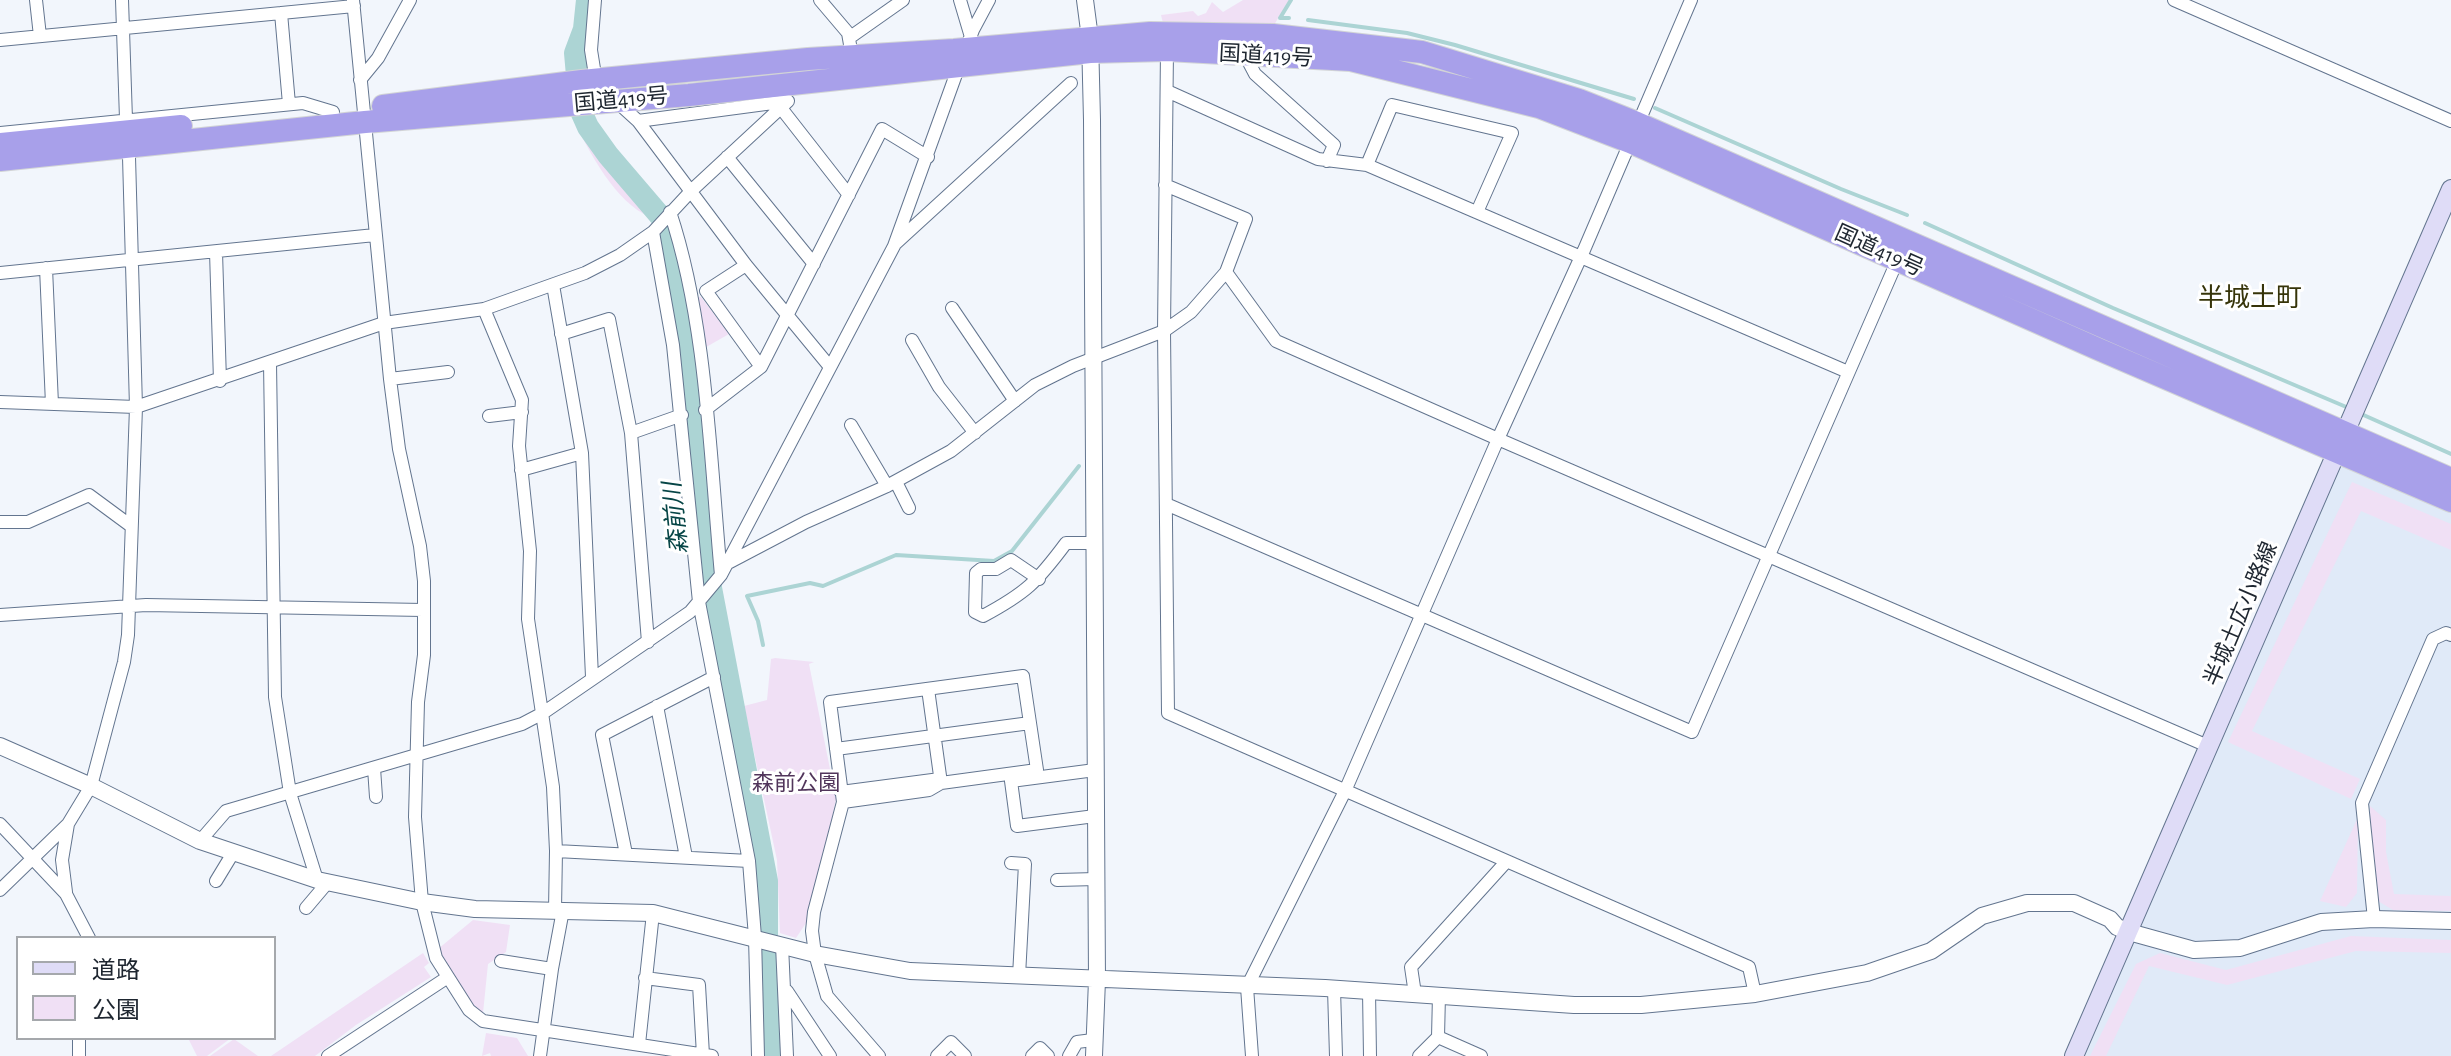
<!DOCTYPE html>
<html>
<head>
<meta charset="utf-8">
<style>
  body { margin:0 }
  #map { position:relative; width:2451px; height:1056px; overflow:hidden; background:#f2f6fc; font-family:"Alegreya Sans","Noto Sans JP",sans-serif }
  canvas { display:block }
  .legend { position:absolute; left:16px; top:936px; width:260px; height:104px; box-sizing:border-box; background:#fff; border:2px solid #a5a8ac; margin:0; padding:10px 14px; list-style:none; font-size:24px; color:#1e2630 }
  .legend li { display:flex; align-items:center; gap:16px; height:40px }
  .legend b { width:40px; border:2px solid #a5a8ac }
</style>
</head>
<body>
<div id="map">
<canvas width="2451" height="1056"></canvas>
<ul class="legend">
<li><b style="height:10px;background:#dfdcf7"></b>道路</li>
<li><b style="height:22px;background:#f0e0f5"></b>公園</li>
</ul>
</div>
<script>
const ctx = document.querySelector('canvas').getContext('2d');
ctx.lineJoin = 'round';
function fillPath(path, color) {
  ctx.fillStyle = color;
  ctx.fill(path, 'evenodd');
}
function trace(path, color, width, dash) {
  ctx.strokeStyle = color;
  ctx.lineWidth = width;
  ctx.lineCap = dash ? 'butt' : 'round';
  ctx.setLineDash(dash || []);
  ctx.stroke(path);
}
function label(font, color, halo, rows, align = 'center') {
  ctx.font = font + ' "Alegreya Sans","Noto Sans JP",sans-serif';
  ctx.lineWidth = 6;
  ctx.setLineDash([]);
  ctx.textBaseline = 'middle';
  ctx.strokeStyle = halo;
  ctx.fillStyle = color;
  for (const [text, x, y, turn = 0] of rows) {
    ctx.save();
    ctx.translate(x, y);
    ctx.rotate((+turn || 0) * Math.PI / 180);
    ctx.textAlign = isNaN(turn) ? turn : align;
    if (halo) ctx.strokeText(text, 0, 0);
    ctx.fillText(text, 0, 0);
    ctx.restore();
  }
}
const built = new Path2D(`
  M2341,460L2451,507V1056H2083Z`);
const green = new Path2D(`
  M1243,0H1289L1274,25L1163,23L1161,15L1193,11L1198,16L1206,13L1212,2L1223,12Z
  M574,121L585,125L607,157L652,209L650,217C615,202 590,153 574,121Z
  M693,297H701L729,334L701,350Z
  M2352,482L2451,524V550L2361,511L2252,731L2360,779L2351,799L2228,742Z
  M775,658L814,662L809,664L836,799L815,896L806,923L796,938L780,933L777,860L744,706L767,700L771,659Z
  M2370,806L2386,820V852L2394,894L2451,896V911L2393,910L2378,901L2371,850Z
  M2358,817L2357,893L2346,907L2320,901Z
  M473,920L510,925L506,952L488,964L483,1013L473,1006L438,949Z
  M2351,936L2451,940V953L2356,951L2227,985L2149,966L2106,1056H2090L2136,964L2160,953L2226,970Z
  M423,953L429,963L424,967L431,977L356,1025L315,1056H271Z
  M486,1033L517,1038L528,1056H491L490,1053L482,1056Z
  M188,1038H231L207,1056H197Z
  M234,1039L258,1056H210Z`);
const stream = new Path2D(`
  M1289,18H1280L1291,0
  M1308,20L1407,33L1455,45L1634,99
  M1655,108L1841,189L1907,215
  M1925,223L2113,308L2351,409
  M2359,413L2451,454
  M763,645L758,621L747,596L810,583L823,586L896,555L994,561L1012,551L1079,466`);
const river = new Path2D(`
  M587,0L584,29L575,53L580,109L588,127L608,155L661,217L673,254L686,341L708,572L767,881V955L772,1007L770,1056`);
const minor = new Path2D(`
  M36,0L40,36
  M122,0L126,119
  M353,0L390,379L399,449L420,546L424,581V655L418,702L415,817L422,902L436,958L469,1010L483,1021L712,1056
  M820,0L848,33L852,56
  M960,0L971,37
  M2174,0L2451,121
  M281,13L289,104
  M849,38L903,0
  M0,40L354,6
  M966,49L973,30L989,0
  M1167,50L1164,331L1168,713L1749,967L1755,994
  M1245,55L1255,74L1334,145L1327,161
  M595,75L591,50L595,0
  M360,80L378,58L410,0
  M1167,91L1318,159L1367,165L1848,372
  M616,101L638,121L788,101
  M781,108L849,195
  M638,121L746,265L830,367
  M0,133L303,103L333,112
  M727,157L814,264
  M1367,165L1392,105L1512,133L1477,212
  M1165,185L1246,219L1226,272
  M670,212C707,323 710,458 721,575
  M653,232L673,345L699,602L749,861L755,937L758,1056
  M896,243L1071,83
  M216,252L220,381
  M746,265L706,291L761,367
  M46,268L52,404
  M0,273L375,235
  M553,285L582,453L592,677
  M952,308L1015,401
  M484,309L522,400L519,446L530,551L528,619L553,787L556,851L555,910
  M561,334L609,319L631,433L648,642
  M912,340L939,387L975,433
  M270,363L275,697L290,793L317,880
  M390,379L448,372
  M0,402L136,407L384,323L484,309L585,273L620,255L653,232L692,190L788,101
  M705,410L761,367L882,129L928,157
  M489,416L522,412
  M851,425L887,486
  M631,433L682,415
  M521,470L582,453
  M896,482L909,508
  M1166,504L1692,732L1898,259
  M0,522H28L89,495L131,526
  M728,563L806,522L887,486L951,451L1035,385L1073,366L1164,331L1191,312L1226,272L1276,341L1498,439L1584,250L1691,0
  M1039,579L1011,560L996,569H981L976,573L975,612L983,616C1026,593 1037,582 1066,543H1093
  M0,615L146,605L423,610
  M657,706L686,857
  M836,749L1030,723
  M374,768L376,797
  M1095,770L1011,781L1017,826L1095,816
  M841,792L940,779
  M843,802L929,790L941,783
  M0,824L66,894L89,938
  M200,841L226,811L522,724L543,713L690,612L721,575L894,246L959,66
  M556,851L749,861
  M626,854L602,735L714,677
  M1011,863L1025,864L1019,976
  M1057,880L1096,879
  M216,881L233,853
  M0,890L68,824L91,786L124,662L128,635L136,407L129,157
  M66,892L62,860L68,824
  M306,908L328,882
  M2374,919L2362,803L2433,639L2446,633L2451,635
  M782,945L787,1056
  M501,961L552,969
  M645,978L699,985L703,1055
  M1334,989L1336,1056
  M787,991L830,1056
  M1369,991L1370,1056
  M1415,994L1411,967L1506,862
  M1439,995L1438,1037L1481,1056
  M79,1038V1056
  M639,1044L653,913
  M328,1056L448,977
  M540,1056L552,969L563,910
  M879,1056L827,996L815,954L812,931L814,912L843,802L830,702L1023,676L1037,770L941,783L928,689
  M937,1056L951,1042L965,1056
  M1032,1056L1040,1048L1048,1056
  M1069,1056L1077,1042L1093,1040
  M1252,1056L1247,987L1345,791L1498,439L2210,747
  M1419,1056L1438,1037`);
const tertiary = new Path2D(`
  M1085,0L1090,38L1092,120L1097,980L1094,1056
  M0,746L91,786L200,841L317,880L422,902L475,909L653,913L815,954L910,971L1325,988L1574,1005H1641L1755,994L1867,973L1931,951L1982,916L2027,903H2074L2110,919L2117,927L2129,932L2194,950L2240,948L2321,922L2374,919L2451,921`);
const secondary = new Path2D(`
  M2074,1056L2451,189`);
const trunk = new Path2D(`
  M383,106L582,81L808,59L954,50L1150,33L1273,35L1422,52L1579,100L1637,123L2451,479
  M0,144L181,126
  M0,160L365,122L689,95L1090,52L1167,50L1351,60L1539,107L1630,142L2098,349L2451,501`);
const streetNames = [
  ["国道419号",1266,56,3],
  ["国道419号",621,100,-5],
  ["国道419号",1879,251,24],
  ["半城土広小路線",2241,614,-67]
];
const parkNames = [
  ["森前公園",796,783]
];
const waterNames = [
  ["森前川",676,518,-96]
];
const quarterNames = [
  ["半城土町",2250,298]
];
fillPath(built, '#e0eaf8');
fillPath(green, '#f0e0f5');
trace(stream, '#acd4d4', 4);
trace(river, '#acd4d4', 22);
trace(minor, '#63758f', 14);
trace(tertiary, '#63758f', 18);
trace(secondary, '#63758f', 20);
trace(trunk, '#d2d4d6', 24);
trace(minor, '#fff', 12);
trace(tertiary, '#fff', 16);
trace(secondary, '#dfdcf7', 18);
trace(trunk, '#a8a0ea', 22);
label('22px', '#1e2630', '#fff', streetNames);
label('22px', '#51355b', '#fff', parkNames);
label('italic 24px', '#064546', '#fff', waterNames);
label('26px', '#363409', '#fff', quarterNames);
</script>
</body>
</html>
